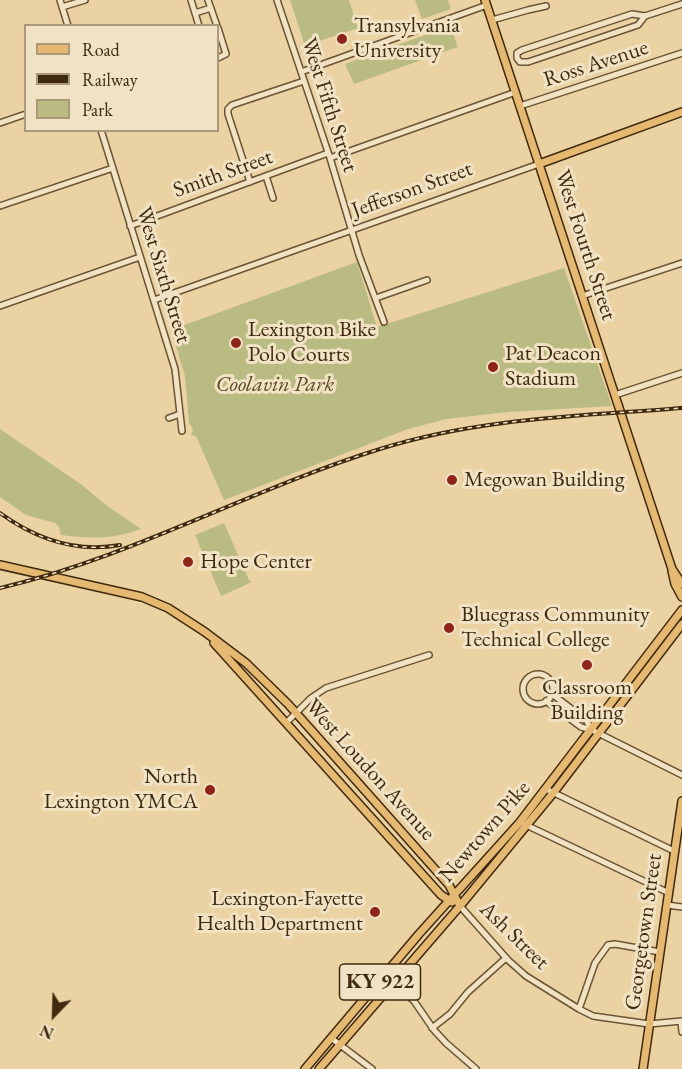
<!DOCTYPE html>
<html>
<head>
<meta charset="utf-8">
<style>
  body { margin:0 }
  #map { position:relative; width:682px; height:1069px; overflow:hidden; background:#ead2a3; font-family:"EB Garamond",serif }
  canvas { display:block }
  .legend { position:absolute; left:24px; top:24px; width:195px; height:108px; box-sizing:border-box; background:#f1e2c3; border:2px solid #aa987b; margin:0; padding:8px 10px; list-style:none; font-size:18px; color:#402a0f }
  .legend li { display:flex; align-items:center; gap:12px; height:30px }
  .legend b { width:30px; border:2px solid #aa987b }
  .north { position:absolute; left:24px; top:985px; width:60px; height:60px; -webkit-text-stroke:4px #f1e2c3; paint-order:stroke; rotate:203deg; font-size:16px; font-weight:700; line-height:24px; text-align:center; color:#402a0f }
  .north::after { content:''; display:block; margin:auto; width:21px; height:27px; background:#402a0f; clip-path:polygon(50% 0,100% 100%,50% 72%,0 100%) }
</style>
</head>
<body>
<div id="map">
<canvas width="682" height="1069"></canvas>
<ul class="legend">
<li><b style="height:8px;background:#e5b972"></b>Road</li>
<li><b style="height:8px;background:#402a0f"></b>Railway</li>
<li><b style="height:16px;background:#babb83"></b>Park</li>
</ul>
<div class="north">N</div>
</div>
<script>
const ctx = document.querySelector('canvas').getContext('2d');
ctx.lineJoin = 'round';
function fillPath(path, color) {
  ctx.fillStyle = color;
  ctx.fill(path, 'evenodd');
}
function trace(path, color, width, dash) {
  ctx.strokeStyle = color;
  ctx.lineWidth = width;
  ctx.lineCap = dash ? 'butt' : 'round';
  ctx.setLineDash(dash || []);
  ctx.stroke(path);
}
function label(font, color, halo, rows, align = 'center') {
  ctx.font = font + ' "EB Garamond",serif';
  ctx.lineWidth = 6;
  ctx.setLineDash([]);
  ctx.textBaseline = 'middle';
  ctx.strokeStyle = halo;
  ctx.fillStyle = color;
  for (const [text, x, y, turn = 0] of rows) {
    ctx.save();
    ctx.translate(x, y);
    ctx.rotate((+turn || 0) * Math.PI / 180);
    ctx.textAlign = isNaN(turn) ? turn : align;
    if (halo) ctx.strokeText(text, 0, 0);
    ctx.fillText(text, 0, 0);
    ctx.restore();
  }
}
const green = new Path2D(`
  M290,0H349L358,28L305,46Z
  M415,0H448L451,9L422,19Z
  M450,26L458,47L354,84L345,64Z
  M357,262L377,327L564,268L612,406L508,412L446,419L408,429L224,500L196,436L191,435L193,429L189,423L185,376L171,330Z
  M0,429L82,485L106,505L141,529C115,539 89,539 61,535L59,527L55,523L26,515L0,497Z
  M224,523L249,580L252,582L221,596L195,535Z`);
const minor = new Path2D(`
  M60,0L68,26
  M191,0L199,26
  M208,0L217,26
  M277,0L330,158L359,255L384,322
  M62,7L85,0
  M195,13L211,8
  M645,16L638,25L528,62H520L517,58V53L522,50L632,14L645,16L682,4
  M492,20L528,10L546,6
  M218,28L226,54L218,58
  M301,72L487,5
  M520,106L682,53
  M0,123L26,114
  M101,130L175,369L182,431
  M330,158L516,92
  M266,176L273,198
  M250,182L228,114V109L232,105L304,81
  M0,206L113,168
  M130,226L328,153
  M582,296L682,263
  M376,298L427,280
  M154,300L539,164
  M0,306L140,257
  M615,395L682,373
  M169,418L180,414
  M523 689a15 15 0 1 1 30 0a15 15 0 1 1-30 0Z
  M552,694L586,720L592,730
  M546,701L581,727L592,730L682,775
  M286,723L311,698L326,688L429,655
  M546,789L674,851
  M524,824L669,893
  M667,905L682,907
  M460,906L508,960L526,976L579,1009L593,1016L649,1024L682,1021
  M393,982L414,1001L434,1030L446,1043L476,1069
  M579,1009L595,963L608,945L615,944L660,952
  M681,1021L682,1032
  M432,1028L450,1014L468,992L506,958
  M331,1038L372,1069`);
const major = new Path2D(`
  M485,0L651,505L672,569L682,584
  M539,164L682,112
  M0,565L142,597L168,608L205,632L246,663L288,704L449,885L460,906
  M672,571L675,584L682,597
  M214,643L441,895L452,902
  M305,1069L419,934L520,822L682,610
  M319,1069L460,906L554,792L682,624
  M643,1069L682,801`);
const rail = new Path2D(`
  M0,513C36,539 75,553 120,545
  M0,588C132,557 251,489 380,449C478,418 581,416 682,408`);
const markers = [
  [342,39,6,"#8f2418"],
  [236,343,6,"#8f2418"],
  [493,367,6,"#8f2418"],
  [452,480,6,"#8f2418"],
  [188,562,6,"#8f2418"],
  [449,628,6,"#8f2418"],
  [587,665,6,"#8f2418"],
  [210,790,6,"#8f2418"],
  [375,912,6,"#8f2418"]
];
const shields = [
  [380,982,81]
];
const shieldNames = [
  ["KY 922",380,982]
];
const poiNames = [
  ["Transylvania",354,26],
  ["University",354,51],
  ["Lexington Bike",248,330],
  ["Polo Courts",248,355],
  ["Pat Deacon",505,354],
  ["Stadium",505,379],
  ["Megowan Building",464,480],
  ["Hope Center",200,562],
  ["Bluegrass Community",461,615],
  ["Technical College",461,640],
  ["Classroom",587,688,"center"],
  ["Building",587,713,"center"],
  ["North",198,777,"right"],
  ["Lexington YMCA",198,802,"right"],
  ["Lexington-Fayette",363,899,"right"],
  ["Health Department",363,924,"right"]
];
const streetNames = [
  ["Ross Avenue",596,64,-18],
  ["West Fifth Street",329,105,72],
  ["Smith Street",223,174,-20],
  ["Jefferson Street",412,190,-20],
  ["West Fourth Street",585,245,72],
  ["West Sixth Street",163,275,73],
  ["West Loudon Avenue",370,770,48],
  ["Newtown Pike",485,832,-49],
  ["Georgetown Street",644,932,-82],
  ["Ash Street",514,936,44]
];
const parkNames = [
  ["Coolavin Park",275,385]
];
fillPath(green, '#babb83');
trace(minor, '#6a5434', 8);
trace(major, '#402a0f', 10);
trace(minor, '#f1e2c3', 5);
trace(major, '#e5b972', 7);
trace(rail, '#402a0f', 4);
trace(rail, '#f1e2c3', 1.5, [4.5]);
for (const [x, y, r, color] of markers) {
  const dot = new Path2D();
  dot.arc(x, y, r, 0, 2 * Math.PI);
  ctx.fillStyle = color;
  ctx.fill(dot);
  trace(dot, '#f1e2c3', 2);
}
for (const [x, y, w] of shields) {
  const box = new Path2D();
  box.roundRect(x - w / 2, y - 18, w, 36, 4.5);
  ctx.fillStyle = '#f1e2c3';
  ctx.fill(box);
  trace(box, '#402a0f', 1.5);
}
label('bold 21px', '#402a0f', null, shieldNames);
label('22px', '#402a0f', '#f1e2c3', poiNames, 'left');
label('22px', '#402a0f', '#f1e2c3', streetNames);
label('italic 22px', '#584726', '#f1e2c3', parkNames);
</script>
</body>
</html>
